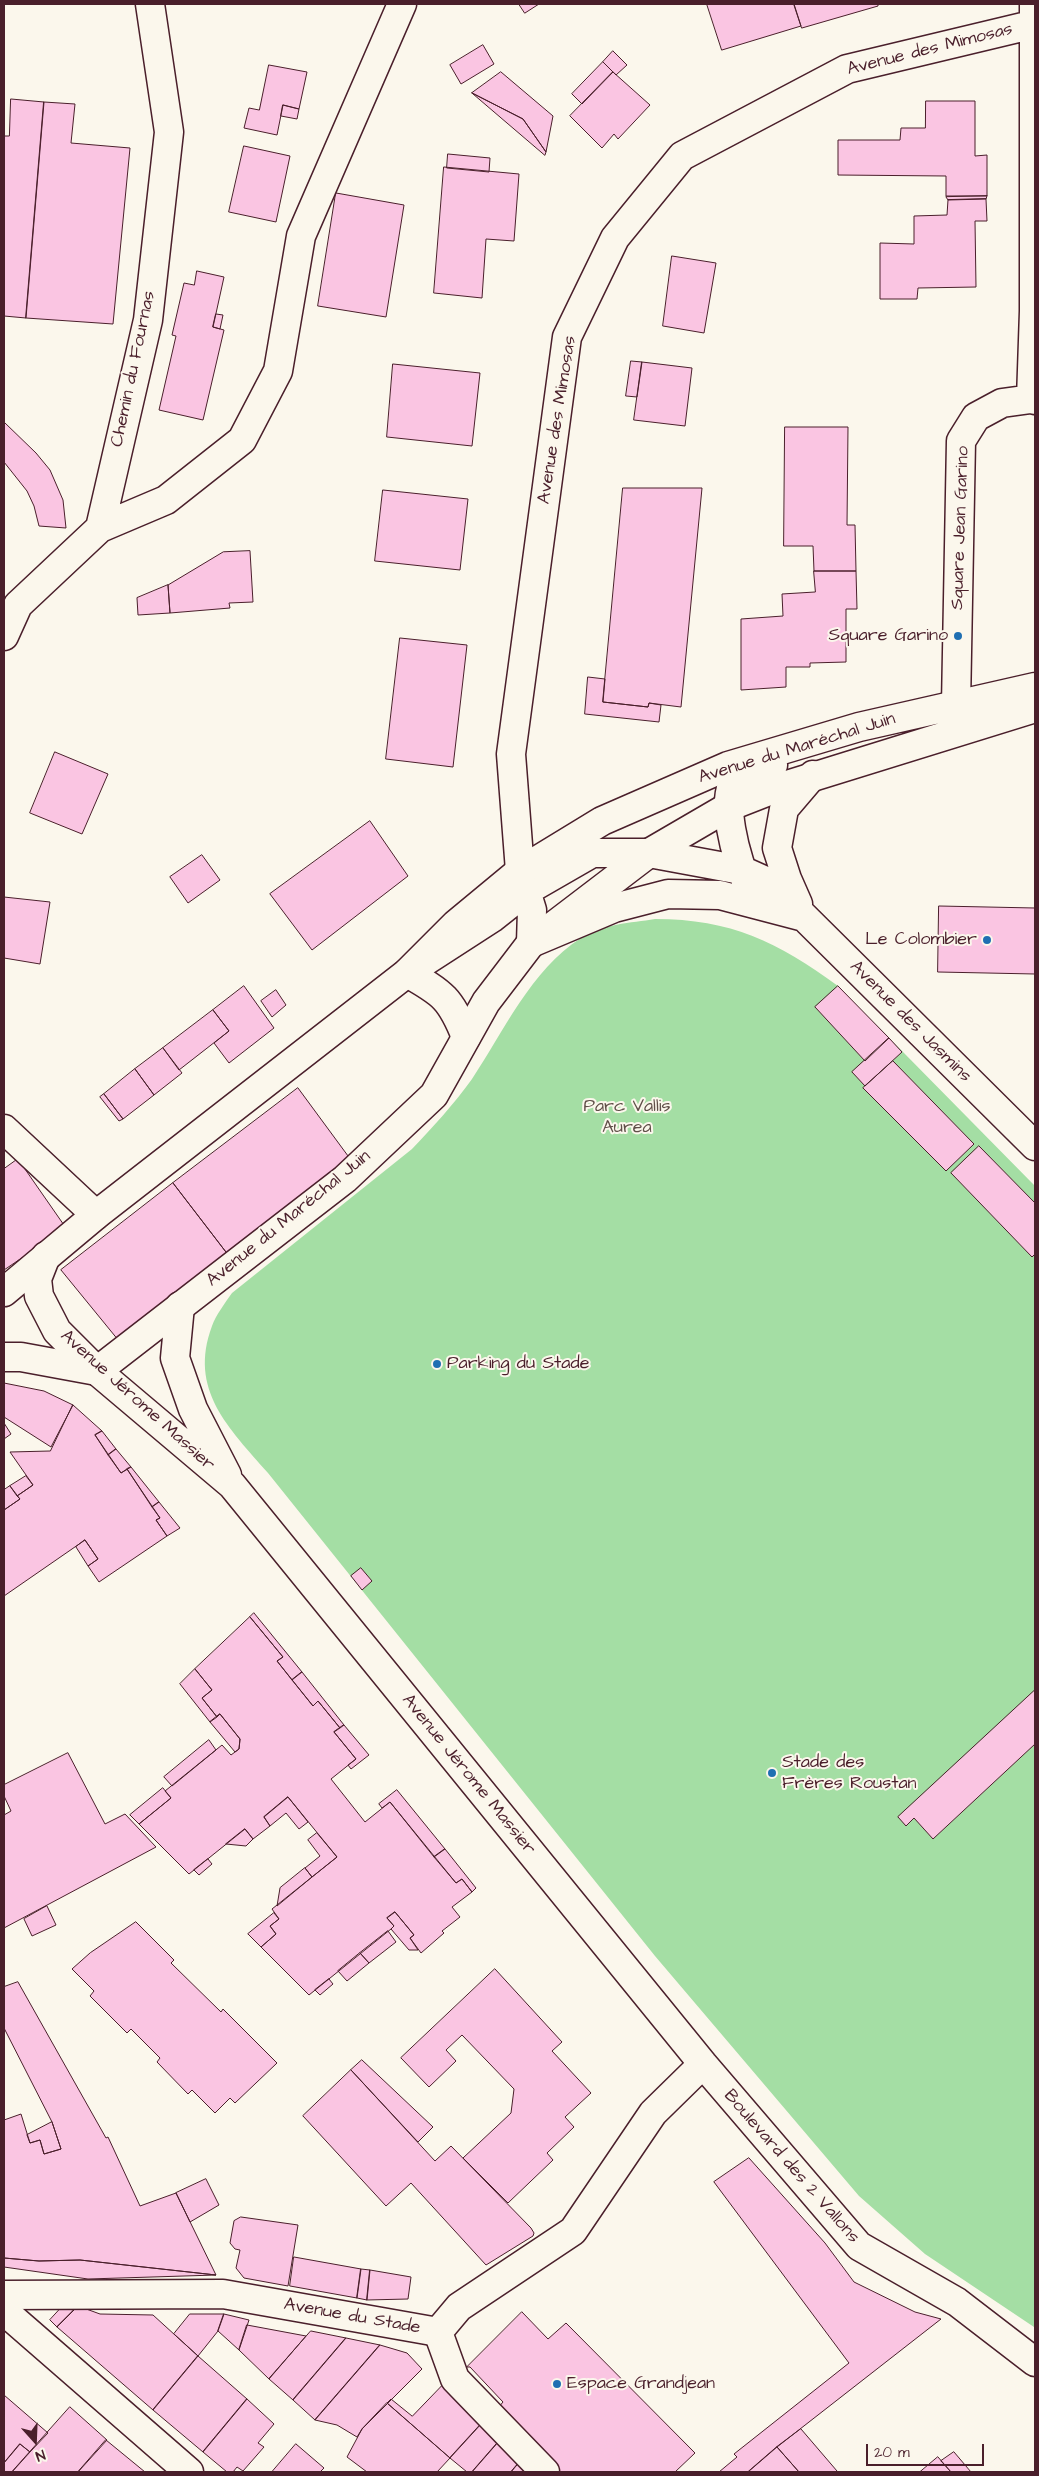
<!DOCTYPE html>
<html>
<head>
<meta charset="utf-8">
<style>
  body { margin:0 }
  #map { position:relative; width:1039px; height:2476px; overflow:hidden; background:#fbf7ec; font-family:"Architects Daughter",sans-serif }
  canvas { display:block }
  .frame { position:absolute; inset:0; border:5px solid #4a1f2b; pointer-events:none }
  .north { position:absolute; left:10px; top:2416px; width:50px; height:50px; -webkit-text-stroke:4px #fbf7ec; paint-order:stroke; rotate:160deg; font-size:14px; font-weight:700; line-height:20px; text-align:center; color:#4a1f2b }
  .north::after { content:''; display:block; margin:auto; width:18px; height:22px; background:#4a1f2b; clip-path:polygon(50% 0,100% 100%,50% 72%,0 100%) }
  .scale { position:absolute; left:866px; top:2444px; width:118px; height:22px; box-sizing:border-box; border:2px solid #4a1f2b; border-top:0; padding-left:6px; font-size:15px; line-height:18px; white-space:nowrap; color:#4a1f2b; -webkit-text-stroke:4px #fbf7ec; paint-order:stroke }
</style>
</head>
<body>
<div id="map">
<canvas width="1039" height="2476"></canvas>
<div class="frame"></div>
<div class="north">N</div>
<div class="scale">20 m</div>
</div>
<script>
const ctx = document.querySelector('canvas').getContext('2d');
ctx.lineJoin = 'round';
function fillPath(path, color) {
  ctx.fillStyle = color;
  ctx.fill(path, 'evenodd');
}
function trace(path, color, width, dash) {
  ctx.strokeStyle = color;
  ctx.lineWidth = width;
  ctx.lineCap = dash ? 'butt' : 'round';
  ctx.setLineDash(dash || []);
  ctx.stroke(path);
}
function label(font, color, halo, rows, align = 'center') {
  ctx.font = font + ' "Architects Daughter",sans-serif';
  ctx.lineWidth = 4;
  ctx.setLineDash([]);
  ctx.textBaseline = 'middle';
  ctx.strokeStyle = halo;
  ctx.fillStyle = color;
  for (const [text, x, y, turn = 0] of rows) {
    ctx.save();
    ctx.translate(x, y);
    ctx.rotate((+turn || 0) * Math.PI / 180);
    ctx.textAlign = isNaN(turn) ? turn : align;
    if (halo) ctx.strokeText(text, 0, 0);
    ctx.fillText(text, 0, 0);
    ctx.restore();
  }
}
const green = new Path2D(`
  M655,919C731,919 778,942 838,986L1035,1186L1034,2327L925,2254L859,2196L655,1956L268,1473C229,1428 188,1390 212,1326C216,1315 225,1303 232,1293L412,1149C433,1127 454,1104 472,1079C504,1031 531,970 581,938C602,924 631,923 655,919Z`);
const building = new Path2D(`
  M519,4H539L525,13Z
  M707,4H794L801,26L722,50Z
  M794,4H878V6L802,28Z
  M483,45L494,64L461,84L450,65Z
  M613,51L627,65L616,75L603,62Z
  M603,62L613,72L582,104L572,94Z
  M269,65L307,72L299,109L283,105L277,135L244,128L249,108L259,110Z
  M501,72L553,116L546,152L523,119L472,93Z
  M613,72L650,105L618,139L614,134L602,148L570,116Z
  M472,93L523,119L546,152L545,155Z
  M11,99L44,102L26,318L4,316V136H9Z
  M926,101H975V156L987,155V196H946V176L838,175V140H900L901,128H925Z
  M44,102L75,104L71,143L130,148L113,324L26,318Z
  M283,105L299,109L297,119L281,116Z
  M244,146L290,156L276,222L229,212Z
  M448,154L490,158L489,172L447,168Z
  M444,167L519,174L514,241L486,239L482,298L434,293Z
  M336,193L404,205L386,317L318,306Z
  M987,196L986,199L948,200L946,197Z
  M986,199L987,221H975L976,287L918,288L917,299H880V243L914,244V216L947,215L948,200Z
  M672,256L716,263L704,333L663,326Z
  M197,271L224,277L213,327L224,330L203,420L159,410L176,336L172,335L184,283L194,285Z
  M216,314L223,315L220,329L213,327Z
  M631,361L642,362L637,397L626,396Z
  M642,362L692,368L685,426L634,420Z
  M393,364L480,373L472,446L387,437Z
  M4,422L36,453L50,470L63,500L66,528L39,526L34,506L27,491L4,462Z
  M785,427H848L847,525H855L856,571H814L813,546H784Z
  M623,488H702L681,707L649,703L648,707L603,702Z
  M383,490L468,499L460,570L375,561Z
  M250,551L253,602L229,603L230,608L170,613L168,585L223,552Z
  M814,571H856L857,609H846V662L810,663V667H786V687L741,690V619L783,616L782,594L815,592Z
  M168,585L170,613L138,615L137,598Z
  M400,638L467,645L453,767L386,759Z
  M588,677L605,679L603,702L648,707L649,703L661,705L659,722L585,714Z
  M55,752L108,774L82,834L30,813Z
  M370,821L408,876L312,950L270,894Z
  M202,855L220,880L188,903L170,877Z
  M4,897L50,902L40,964L4,958Z
  M939,906L1035,908V974L938,972Z
  M244,986L274,1028L229,1063L214,1043L229,1031L213,1010Z
  M838,986L889,1038L865,1061L815,1007Z
  M276,990L286,1005L272,1017L261,1001Z
  M213,1010L229,1031L179,1070L163,1048Z
  M889,1038L902,1052L865,1086L852,1072Z
  M163,1048L182,1073L154,1095L135,1069Z
  M893,1061L974,1144L946,1171L863,1088Z
  M135,1069L154,1095L123,1119L104,1094Z
  M298,1088L351,1160L229,1256L173,1183Z
  M104,1094L123,1119L119,1121L100,1097Z
  M979,1146L1035,1203V1254L1032,1257L951,1173Z
  M18,1159L66,1228L4,1270V1169Z
  M173,1183L229,1256L119,1341L61,1270Z
  M4,1383L44,1391L73,1405L51,1447L4,1417Z
  M73,1405L102,1431L95,1435L121,1473L127,1469L160,1518L156,1520L167,1536L99,1582L88,1566L98,1559L85,1540L4,1596V1510L20,1499L17,1496L33,1485L10,1452L50,1451Z
  M4,1423L11,1434L4,1439Z
  M102,1431L116,1449L108,1455L95,1435Z
  M116,1449L131,1467L121,1473L108,1455Z
  M131,1467L159,1502L152,1507L127,1469Z
  M26,1476L33,1485L17,1496L10,1486Z
  M10,1486L20,1499L4,1510V1490Z
  M159,1502L180,1528L167,1536L156,1520L160,1518L152,1507Z
  M85,1540L98,1559L88,1566L76,1547Z
  M361,1568L372,1581L362,1590L351,1576Z
  M254,1613L302,1672L292,1680L277,1661L283,1657L250,1617Z
  M250,1617L283,1657L277,1661L313,1706L318,1701L340,1728L334,1732L356,1759L331,1779L365,1822L390,1802L456,1883L462,1879L472,1892L452,1907L460,1917L442,1931L444,1933L421,1953L410,1938L414,1935L395,1912L387,1918L394,1926L391,1929L309,1995L261,1947L276,1934L270,1926L279,1919L272,1909L337,1857L288,1797L264,1817L270,1826L253,1839L245,1829L189,1874L139,1824L171,1798L165,1791L222,1745L231,1755L239,1749L240,1739L220,1714L217,1717L202,1698L212,1690L195,1669Z
  M195,1669L212,1690L202,1698L217,1717L210,1722L180,1684Z
  M302,1672L344,1725L340,1728L318,1701L313,1706L292,1680Z
  M1035,1690V1744L933,1839L914,1818L906,1826L898,1817Z
  M220,1714L240,1739L239,1749L235,1752L210,1722Z
  M344,1725L369,1755L351,1769L348,1765L356,1759L334,1732Z
  M209,1740L216,1750L172,1786L164,1777Z
  M68,1753L105,1824L125,1814L156,1847L4,1928V1815L11,1811L4,1796V1785Z
  M163,1788L171,1798L139,1824L130,1815Z
  M397,1790L445,1849L434,1857L390,1802L382,1808L379,1804Z
  M288,1797L308,1822L299,1829L286,1813L270,1826L264,1817Z
  M245,1829L253,1839L246,1846L226,1844Z
  M317,1833L337,1857L312,1877L305,1868L320,1856L308,1840Z
  M445,1849L476,1888L472,1892L462,1879L456,1883L434,1857Z
  M208,1859L212,1864L199,1875L194,1870Z
  M305,1868L312,1877L277,1906L280,1888Z
  M47,1906L56,1925L32,1936L24,1919Z
  M395,1912L414,1935L410,1938L418,1950H409L391,1929L394,1926L387,1918Z
  M274,1913L279,1919L270,1926L276,1934L261,1947L248,1934Z
  M136,1922L174,1960L171,1963L221,2012L223,2009L277,2063L235,2103L230,2098L215,2113L192,2090L188,2094L157,2062L160,2058L131,2029L127,2033L90,1996L94,1991L72,1969L90,1953Z
  M388,1931L396,1942L369,1963L360,1953Z
  M360,1953L369,1963L347,1981L338,1971Z
  M495,1969L562,2042L552,2051L591,2093L565,2117L574,2127L547,2153L553,2160L508,2203L463,2158L511,2113L514,2089L462,2035L446,2050L456,2061L429,2087L401,2058Z
  M329,1979L333,1984L320,1995L315,1990Z
  M18,1982L106,2138L108,2137L140,2206L176,2193L216,2275L80,2260L39,2261L4,2258V2120L21,2114L30,2143L40,2140L44,2154L61,2149L52,2122L4,2028V1987Z
  M362,2060L433,2127L418,2142L351,2070Z
  M351,2070L435,2161L451,2146L531,2228L534,2233L533,2236L486,2265L411,2183L386,2206L303,2116Z
  M52,2122L61,2149L44,2154L40,2140L30,2143L27,2135Z
  M749,2158L825,2243L854,2282L915,2312L941,2319L777,2447L748,2472H719L737,2457L734,2454L849,2363L714,2182Z
  M206,2179L219,2205L190,2222L176,2193Z
  M241,2217L298,2225L288,2286L244,2278L236,2268L240,2250L235,2249L230,2243L234,2221Z
  M294,2257L361,2269L357,2298L290,2286Z
  M4,2258L39,2261L80,2260L216,2275L88,2279L4,2267Z
  M361,2269L370,2270L367,2300L357,2298Z
  M370,2270L411,2277L408,2299L367,2300Z
  M78,2306L100,2314L153,2315L198,2356L153,2410L57,2327Z
  M61,2308L74,2310L57,2327L50,2320Z
  M522,2312L548,2339L566,2323L695,2453L675,2472H556L498,2408L503,2402L470,2367H467Z
  M190,2314H224L218,2331L198,2356L174,2334Z
  M224,2314L249,2320L239,2350L218,2331Z
  M247,2325L306,2336L269,2379L239,2350Z
  M311,2331L346,2338L293,2400L269,2379Z
  M346,2338L380,2345L315,2420L293,2400Z
  M380,2345L407,2353L422,2369L362,2429L357,2437L337,2425L315,2420Z
  M198,2356L247,2399L203,2452L153,2410Z
  M442,2386L482,2423L450,2458L387,2403L391,2399L412,2416Z
  M4,2395L48,2433L30,2452L20,2444L4,2463Z
  M247,2399L274,2424L258,2443L264,2447L243,2471L237,2467L233,2472H227L203,2452Z
  M387,2403L450,2458L437,2472H367L347,2457L362,2429Z
  M70,2407L107,2440L78,2472H12Z
  M482,2423L500,2440L472,2472H467L450,2458Z
  M801,2429L837,2471L835,2472H799L777,2447Z
  M106,2440L145,2472H78Z
  M500,2440L522,2459L511,2472H472Z
  M20,2444L30,2452L12,2472H4V2463Z
  M296,2444L324,2468L320,2472H272Z
  M777,2447L799,2472H748Z
  M954,2452L971,2472H951L941,2461Z
  M938,2457L951,2472H920Z
  M522,2459L534,2472H511Z`);
const pedestrian = new Path2D(`
  M4,2295L223,2294L438,2332`);
const minor = new Path2D(`
  M1031,399L1034,311V4
  M100,528L166,500L242,440L278,371L301,236L402,4
  M4,636L18,605L100,528L148,320L169,132L150,4
  M977,714L956,705L961,441L976,417L1002,403L1031,399L1035,400
  M748,885C738,865 716,791 739,777C749,771 763,769 773,765
  M798,904L787,879L777,848L784,809L813,775
  M804,917L720,895L668,894L614,908L531,943L532,910L520,871L511,754L567,337L615,238L682,156L847,69L1035,24
  M466,1037C451,999 443,993 407,973L492,918L526,891L592,853H649L741,870L770,883L1035,1146
  M4,1129L96,1215
  M46,1256L37,1279L39,1296L57,1331L97,1371L232,1485L703,2064L859,2246L957,2302L1035,2362
  M180,1306L175,1358L193,1409L227,1475
  M4,2311L189,2472
  M545,2472L455,2379L438,2332L459,2307L573,2231L653,2113L703,2064`);
const secondary = new Path2D(`
  M4,1292L96,1215L407,973L456,924L520,871L602,821L728,766L859,727L1035,687
  M4,1357H21L97,1371L345,1179L434,1095L486,1002L531,943L649,853L728,807L774,789L1035,708`);
const markers = [
  [958,636,5,"#1f6fb2"],
  [987,940,5,"#1f6fb2"],
  [437,1364,5,"#1f6fb2"],
  [772,1773,5,"#1f6fb2"],
  [557,2384,5,"#1f6fb2"]
];
const streetNames = [
  ["Avenue des Mimosas",930,50,-14],
  ["Chemin du Fournas",134,369,-78],
  ["Avenue des Mimosas",558,420,-81],
  ["Square Jean Garino",961,528,-88],
  ["Avenue du Maréchal Juin",797,749,-17],
  ["Avenue des Jasmins",910,1022,45],
  ["Avenue du Maréchal Juin",289,1219,-39],
  ["Avenue Jérome Massier",137,1401,42],
  ["Avenue Jérome Massier",468,1775,51],
  ["Boulevard des 2 Vallons",791,2167,49],
  ["Avenue du Stade",352,2317,10]
];
const poiNames = [
  ["Square Garino",948,636,"right"],
  ["Le Colombier",977,940,"right"],
  ["Parking du Stade",447,1364],
  ["Stade des",782,1763],
  ["Frères Roustan",782,1784],
  ["Espace Grandjean",567,2384]
];
const parkNames = [
  ["Parc Vallis",627,1107],
  ["Aurea",627,1128]
];
fillPath(green, '#a4dea4');
fillPath(building, '#fac5e2');
trace(building, '#4a1f2b', 1);
trace(pedestrian, '#4a1f2b', 31);
trace(minor, '#4a1f2b', 31);
trace(secondary, '#4a1f2b', 31);
trace(pedestrian, '#fbf7ec', 28);
trace(minor, '#fbf7ec', 28);
trace(secondary, '#fbf7ec', 28);
for (const [x, y, r, color] of markers) {
  const dot = new Path2D();
  dot.arc(x, y, r, 0, 2 * Math.PI);
  ctx.fillStyle = color;
  ctx.fill(dot);
  trace(dot, '#fbf7ec', 2);
}
label('18px', '#4a1f2b', '#fbf7ec', streetNames);
label('18px', '#4a1f2b', '#fbf7ec', poiNames, 'left');
label('18px', '#604f49', '#fbf7ec', parkNames);
</script>
</body>
</html>
